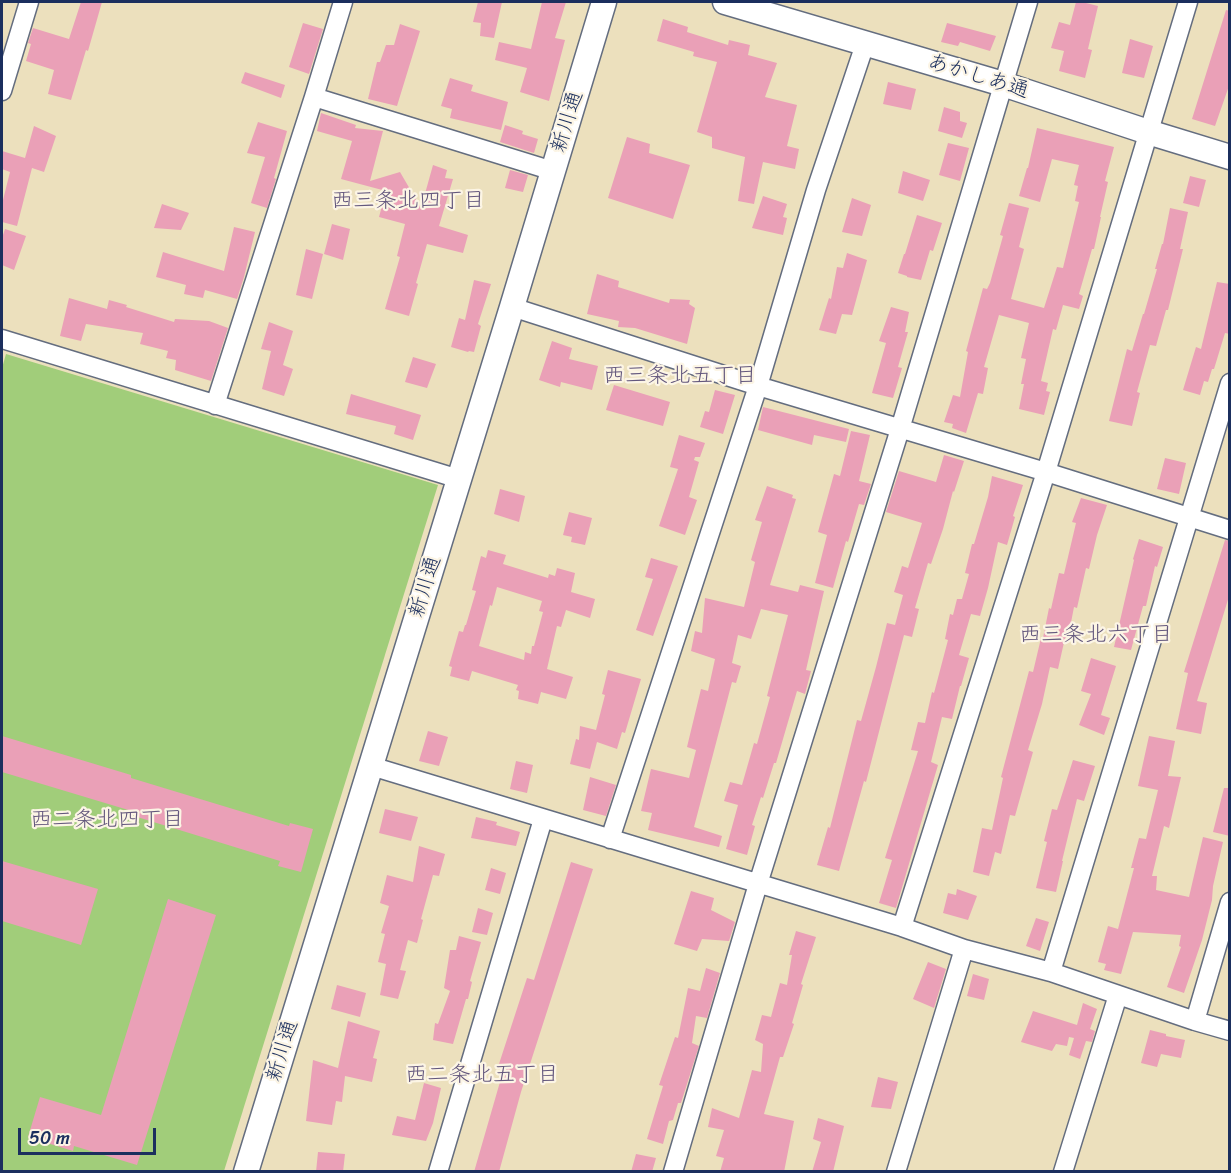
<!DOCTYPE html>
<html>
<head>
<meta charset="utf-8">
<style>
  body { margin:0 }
  #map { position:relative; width:1231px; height:1173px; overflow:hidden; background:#ece0bd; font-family:Sriracha,sans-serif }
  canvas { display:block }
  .frame { position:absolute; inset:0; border:3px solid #1b2f5e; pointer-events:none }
  .scale { position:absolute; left:18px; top:1128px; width:138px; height:27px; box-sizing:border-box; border:3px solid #1b2f5e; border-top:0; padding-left:8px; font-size:18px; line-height:21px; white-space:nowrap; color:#1b2f5e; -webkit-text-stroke:4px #fcf5e5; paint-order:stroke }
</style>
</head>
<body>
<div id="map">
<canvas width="1231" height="1173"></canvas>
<div class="frame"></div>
<div class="scale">50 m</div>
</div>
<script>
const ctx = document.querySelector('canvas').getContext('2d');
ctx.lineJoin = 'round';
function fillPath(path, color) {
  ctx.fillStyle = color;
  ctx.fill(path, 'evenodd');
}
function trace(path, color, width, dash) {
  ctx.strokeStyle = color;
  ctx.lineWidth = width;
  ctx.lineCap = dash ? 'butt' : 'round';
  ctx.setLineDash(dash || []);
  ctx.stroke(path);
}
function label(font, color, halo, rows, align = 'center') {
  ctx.font = font + ' Sriracha,"Klee One",sans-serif';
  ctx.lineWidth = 4.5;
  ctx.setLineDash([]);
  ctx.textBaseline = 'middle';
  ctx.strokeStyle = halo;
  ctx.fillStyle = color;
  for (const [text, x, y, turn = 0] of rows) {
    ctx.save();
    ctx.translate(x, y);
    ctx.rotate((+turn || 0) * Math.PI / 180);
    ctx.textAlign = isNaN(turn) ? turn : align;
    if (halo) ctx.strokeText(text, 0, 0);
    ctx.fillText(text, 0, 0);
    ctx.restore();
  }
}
const green = new Path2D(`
  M6,354L438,485L224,1171L2,1172V368Z`);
const building = new Path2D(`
  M81,2H102L88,51L86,50L71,100L48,94L54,70L26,61L31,44L28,43L33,28L69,39Z
  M478,2H502L494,38L480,36L481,23L473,22Z
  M542,2H566L555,38L565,40L549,101L520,92L527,68L495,60L499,42L531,49Z
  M1076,2H1082L1098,6L1088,49L1092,50L1085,78L1059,71L1064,51L1051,48L1059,22L1070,25Z
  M1226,10L1230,11V83L1215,126L1192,119Z
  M663,19L688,27L687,32L728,45L729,40L750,45L748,55L777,63L765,97L797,105L787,146L799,149L795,169L763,162L754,204L738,201L745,157L712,148V137L697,132L717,62L693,56L694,52L657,41Z
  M303,23L323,29L309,74L289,67Z
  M947,23L996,36L990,51L960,42L958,46L941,42Z
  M400,24L420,31L397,106L368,99L377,62H380L386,45H394Z
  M1130,39L1153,46L1144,78L1122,73Z
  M245,72L285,85L281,98L241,83Z
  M450,78L473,85L471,91L508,102L501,130L450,118L452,109L441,106Z
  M888,82L916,89L911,110L883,104Z
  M944,107L960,112V121L967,123L962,138L938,131Z
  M321,113L356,125L355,128L383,131L370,181L400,172L421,208L433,165L447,170L445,178L453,179L439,226L468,235L463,253L427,244L416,283L418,284L409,316L385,309L400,257L397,256L405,224L379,217L386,191L341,179L352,141L317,131Z
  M258,122L287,131L274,178L276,179L267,208L251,203L265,157L247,153Z
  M505,125L523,131L522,134L538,139L534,153L500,142Z
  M34,126L56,136L44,172L32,168L17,226L2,222V204L10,172L2,169V151L25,158Z
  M1037,128L1114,147L1105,181L1108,182L1100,217H1101L1094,249H1092L1079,294L1083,296L1079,309L1063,305L1056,330L1053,329L1041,381L1048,383L1046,391L1050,392L1044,415L1019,409L1024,384H1021L1026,359L1021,358L1029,323L999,315L984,367L988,368L983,394L978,393L966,433L952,428L953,424L944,422L953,395L960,397L968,352L966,351L983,288L987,289L990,283L1003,236L1000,235L1009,203L1029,208L1019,247L1024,249L1011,299L1044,308L1057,267L1063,268L1079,202L1075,201L1078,186L1074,185L1079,165L1052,159L1040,202L1019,196L1027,168H1028Z
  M627,137L650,144L649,153L690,165L673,219L608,198Z
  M948,143L969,148L960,181L939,175Z
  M510,170L528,175L523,192L505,188Z
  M903,171L930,180L923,201L898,193Z
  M1190,176L1206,180L1199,207L1183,203Z
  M763,196L787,204L783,217L787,218L783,235L752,228Z
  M852,198L871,205L862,236L842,232Z
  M162,204L189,213L181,230L154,228Z
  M1170,208L1188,212L1180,249H1183L1168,310H1166L1156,346L1150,345L1137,392L1140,393L1132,426L1109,421L1127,349L1132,351L1143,314H1144L1157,269H1155L1162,244H1163Z
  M917,215L942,223L933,251L930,250L921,280L907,277V276L898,273L904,254H905Z
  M332,224L350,229L343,260L324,254Z
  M234,227L255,232L244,277L237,299L205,290L203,298L184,294L186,285L156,277L163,252L224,271Z
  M5,229L26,236L14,270L2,265V238Z
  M306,249L323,254L312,299L296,295Z
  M847,253L867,260L852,315L842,314L836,334L819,330L829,298L831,299L837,267L843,268Z
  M597,274L619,281L618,287L669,303L670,299L690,300L689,304L695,308L687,344L635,328L618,327L619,321L587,314Z
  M474,280L491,284L478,324L481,326L474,352L469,351L468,352L451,347L459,318L465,320Z
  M1217,282L1230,284V334L1225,333L1214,369H1212L1208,382L1204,381L1200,395L1183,390L1196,347L1201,349Z
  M69,298L107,309L109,300L127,305L126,307L174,322L175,319L209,321L228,328L211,381L175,370L176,360L166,358L168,351L140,344L143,333L86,324L81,341L60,336Z
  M891,307L909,312L905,332H908L898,367L902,368L893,398L872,393L886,343L879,341Z
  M269,322L293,331L283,365L293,369L284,396L262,389L271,351L261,349Z
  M552,341L572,348L569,359L598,366L592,390L561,382L560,387L539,380Z
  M413,357L436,364L427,388L405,382Z
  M614,385L670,402L663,426L606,410Z
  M715,390L735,395L723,434L700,427L705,411L709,412Z
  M351,394L421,415L413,440L394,434L396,426L346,414Z
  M763,407L849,429L846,442L814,435L812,445L758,430Z
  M851,431L870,435L859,481L871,484L864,505L859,504L848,542L846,541L833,588L815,583L827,535L818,532L834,474L840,476Z
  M679,435L705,443L700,457H695L694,460L699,462L689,497L697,500L685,535L659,526L678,469L670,467Z
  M944,455L964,461L954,492L953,491L943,529L931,564L928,563L915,608L919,609L912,637L904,635L866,782L864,781L839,871L817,865L828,827L830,828L857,720L861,721L876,667L887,623L895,625L903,595L894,592L902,566L908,568L922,523L886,512L899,471L936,482Z
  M1165,458L1186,463L1179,494L1157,489Z
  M992,476L1023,485L1013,516L1015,517L1007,545L998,542L988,588L980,616L971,614L959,655L969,658L961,686H960L952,719L942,717L931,762L938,765L896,908L879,903L892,860L885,858L918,751L911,750L918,722L925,723L932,692L934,693L948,640L945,639L950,614L953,615L957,599H962L969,574L965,573L972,544H974L988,497Z
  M767,486L793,495L792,498L796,499L770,585L798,592L800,585L824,591L806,670L811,671L805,694L797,691L776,763H774L763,798L761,797L752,825L755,826L747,855L726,849L738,805L724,801L730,782L742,785L754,743L757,744L770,697L767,696L788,615L761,609L751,639L738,635L732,663L741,666L736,683L732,682L694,827L722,836L719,847L648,830L652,813L641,811L651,769L689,778L696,750L687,747L701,689L708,691L715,659L691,651L695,631L702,633L705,598L744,607L755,562L751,560L762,522L755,520Z
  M500,489L525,496L519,522L494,514Z
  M1081,498L1107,505L1097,535L1089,569L1086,568L1077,608L1074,607L1068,638H1065L1058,669L1050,667L1042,704L1028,750L1033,752L1015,816L1010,815L1001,854L995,852L989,876L973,872L982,828L992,830L1003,778L1001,777L1029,671L1033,672L1041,638H1043L1049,608L1051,609L1059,573L1064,574L1076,523L1072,522Z
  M569,512L592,518L585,545L571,542L572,537L563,535Z
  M1139,539L1163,547L1157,567L1155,566L1146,606H1143L1131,650L1114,647L1134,560L1133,559Z
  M1225,540L1230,541V593L1197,701L1207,703L1201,734L1176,729L1188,673L1184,672Z
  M488,550L506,555L503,564L548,578L549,574L555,576L557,568L575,573L571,592L595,599L590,618L566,610L561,627L557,626L547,669L573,677L566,699L541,692L538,704L518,699L519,691L516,690L518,685L472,671L469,681L450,676L452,667L449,666L459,631L463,632L465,625H466L476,591L472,590L481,556L486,558ZM497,587L542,601L539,611L543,612L534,646H532L531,654L525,652L524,660L479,646L490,605L492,606Z
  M651,558L678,566L653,636L636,630L653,579L645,577Z
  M1091,658L1116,666L1101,715L1110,718L1104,735L1079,725L1091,694L1081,691Z
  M608,670L641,679L625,733L622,732L617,749L597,742L590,769L570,764L576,739L579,740L580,726L596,730L605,695L602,694Z
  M428,731L448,737L439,766L419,761Z
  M2,736L131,775V778L289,826L290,823L313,829L301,872L278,866L280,861L134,816L135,812L2,772Z
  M1149,736L1175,741L1168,776L1181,777L1169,828L1164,826L1152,876H1157L1156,890L1189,897L1203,837L1223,842L1213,886L1212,900L1202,940L1184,993L1167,987L1181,947L1179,946L1181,935L1133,932L1121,974L1104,970L1106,964L1098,962L1108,926L1118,929L1134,868H1131L1139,838L1146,839L1158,790L1138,786Z
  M1073,760L1095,766L1084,801L1077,799L1062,861H1063L1056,892L1036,888L1047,842L1044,841L1052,809L1057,810Z
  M516,761L533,765L527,793L510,789Z
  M590,777L616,785L606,816L583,810Z
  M1224,788H1230V836L1213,832Z
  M385,809L418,817L411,841L379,833Z
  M476,817L497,822L496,825L520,832L516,846L471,838Z
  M419,846L445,854L439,876L433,875L421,919L423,920L417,943L408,940L400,970L406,971L398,999L380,995L386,964L378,962L385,934L381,933L389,906L380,903L387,875L413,882Z
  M2,861L98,889L81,945L2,921Z
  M571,862L593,869L521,1092L499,1172H474L504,1068L498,1067L527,978L534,980Z
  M491,868L506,873L500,894L485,890Z
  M957,889L977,896L968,920L943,913L948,893L956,895Z
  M691,891L714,898L711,910L735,922L729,941L702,939L697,951L674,944Z
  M168,899L216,915L137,1165L74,1146L73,1151L28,1137L40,1097L101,1115Z
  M478,908L493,913L487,935L472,932Z
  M1036,918L1049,922L1040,951L1026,946Z
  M796,931L816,937L801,984L803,985L792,1023L794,1024L783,1057H780L764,1114L794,1121L784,1172H720L724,1158L716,1156L724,1130L708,1127L712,1108L739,1118L752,1070L761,1072L763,1044L755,1040L762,1015L771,1017L780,983L787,985L792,955H789Z
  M459,936L481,942L470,981L472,982L468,999H466L453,1044L433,1040L435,1023L438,1024L450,991L444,988L450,950H456Z
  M928,962L946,969L934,1008L913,999Z
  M706,968L720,973L707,1018L696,1016L692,1043L699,1046L681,1103H678L673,1120L669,1121L663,1144L647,1139L663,1086L659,1085L675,1037L678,1038L688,988L700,991Z
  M973,974L989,979L984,1000L967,996Z
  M337,985L366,993L360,1017L331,1009Z
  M1083,1003L1097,1009L1090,1029L1095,1031L1092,1042L1086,1041L1080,1059L1069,1055L1074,1038L1069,1037L1067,1046L1056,1044L1052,1051L1021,1042L1033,1011L1077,1025Z
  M348,1021L380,1031L373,1058L377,1059L372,1082L345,1076L342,1102L336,1101L332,1125L306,1121L313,1060L338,1068Z
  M1150,1030L1166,1034V1036L1185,1040L1181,1058L1161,1054L1157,1067L1141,1063Z
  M878,1077L898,1082L891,1109L871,1107Z
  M424,1083L441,1088L433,1123L426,1141L392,1135L397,1116L415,1120Z
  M818,1118L844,1126L833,1172H812L821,1142L813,1139Z
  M318,1152L345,1154L343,1172H316Z
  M636,1154L656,1158L652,1172H631Z`);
const minor = new Path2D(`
  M2,91L29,2
  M314,97L553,171
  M512,307L758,386L1046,472L1230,530
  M2,339L459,479
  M215,405L314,97L343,2
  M371,766L902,927L964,949L1051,972L1195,1021L1230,1031
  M610,839L758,386L816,190L865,44
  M902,927L1046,472L1188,2
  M1051,972L1230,383
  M1195,1021L1230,902
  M438,1172L543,819
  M673,1172L758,884L900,429L1028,2
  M896,1172L964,949
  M1063,1172L1118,995`);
const tertiary = new Path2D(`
  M725,2L1003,84L1148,132L1230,157
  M246,1172L512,307L604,2`);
const streetNames = [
  ["あかしあ通",978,77,17],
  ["新川通",568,122,-73],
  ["新川通",426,587,-73],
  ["新川通",283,1051,-73]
];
const neighbourhoodNames = [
  ["西三条北四丁目",408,201],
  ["西三条北五丁目",680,376],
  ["西三条北六丁目",1096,635],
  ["西二条北四丁目",107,820],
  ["西二条北五丁目",482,1075]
];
fillPath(green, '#a1cd7a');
fillPath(building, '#eaa0b7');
trace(minor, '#646d7f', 21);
trace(tertiary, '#646d7f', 27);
trace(minor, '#fff', 18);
trace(tertiary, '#fff', 24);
label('21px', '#1b2f5e', '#fcf5e5', streetNames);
label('22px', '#63577d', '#fcf5e5', neighbourhoodNames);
</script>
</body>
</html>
